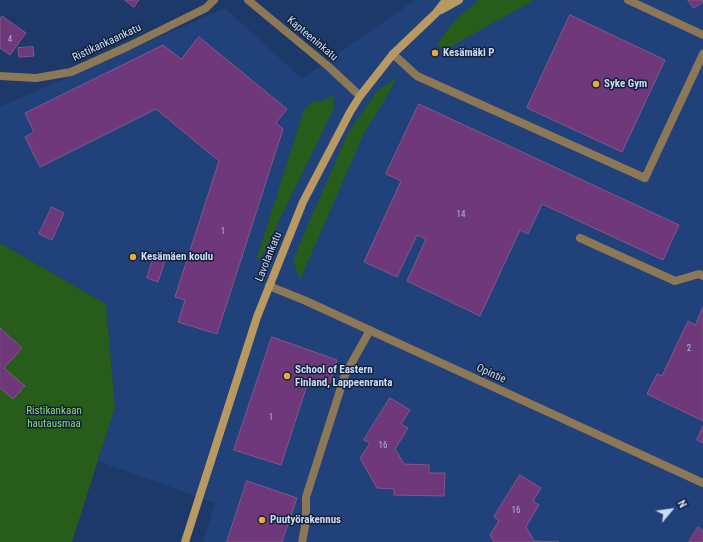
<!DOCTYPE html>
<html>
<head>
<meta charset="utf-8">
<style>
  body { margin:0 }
  #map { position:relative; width:703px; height:542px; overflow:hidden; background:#1c3969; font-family:"Roboto Condensed",sans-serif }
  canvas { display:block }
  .north { position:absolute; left:651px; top:490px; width:40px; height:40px; -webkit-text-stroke:3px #142137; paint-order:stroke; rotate:61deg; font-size:11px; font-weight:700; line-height:16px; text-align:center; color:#cadcfa }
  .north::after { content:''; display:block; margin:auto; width:14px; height:18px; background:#cadcfa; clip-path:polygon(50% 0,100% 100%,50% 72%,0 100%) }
</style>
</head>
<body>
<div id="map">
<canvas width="703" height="542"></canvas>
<div class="north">N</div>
</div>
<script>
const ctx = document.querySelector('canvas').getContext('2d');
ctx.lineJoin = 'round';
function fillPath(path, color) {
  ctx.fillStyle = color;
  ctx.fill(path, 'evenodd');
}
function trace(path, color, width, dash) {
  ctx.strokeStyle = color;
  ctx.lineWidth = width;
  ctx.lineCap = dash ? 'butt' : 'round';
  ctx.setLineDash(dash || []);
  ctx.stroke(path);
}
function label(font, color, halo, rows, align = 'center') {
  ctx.font = font + ' "Roboto Condensed",sans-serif';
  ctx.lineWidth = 3;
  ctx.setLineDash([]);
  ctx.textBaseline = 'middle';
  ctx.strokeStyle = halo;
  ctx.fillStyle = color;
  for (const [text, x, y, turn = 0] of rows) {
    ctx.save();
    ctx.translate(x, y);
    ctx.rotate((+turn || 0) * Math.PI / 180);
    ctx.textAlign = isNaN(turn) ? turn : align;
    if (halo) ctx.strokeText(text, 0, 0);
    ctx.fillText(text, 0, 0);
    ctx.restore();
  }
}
const built = new Path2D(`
  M415,0H703V542H203L215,503L98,461L115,407L106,304L0,243V107L225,8L302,79Z`);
const green = new Path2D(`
  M479,0H534L447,49L436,45L455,20Z
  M397,78C387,97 375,115 364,133L300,280L293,261L300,243L348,133L377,91Z
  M334,95L333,110L260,260H256L304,110L312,102H320Z
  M0,243L106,304L115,407L72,542H0Z`);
const building = new Path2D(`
  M125,0H139L134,7Z
  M688,0H703V2L694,8Z
  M570,15L665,60L622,152L527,108Z
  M2,16L26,33L10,55L0,48V19Z
  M199,37L287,109L276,123L283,129L217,334L178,322L185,300L175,297L219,161L156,109L40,167L25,137L34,132L25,113L163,45L181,59Z
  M33,47L34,56L19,57L18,48Z
  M419,104L679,225L663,260L542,204L528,234L520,230L480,316L407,281L426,239L417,235L397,277L364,262L401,181L386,174Z
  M52,207L64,213L52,240L39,234Z
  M155,254L166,258L158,282L147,278Z
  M703,307V421L647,394L657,374L662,376L688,321L695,325Z
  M0,328L22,348L4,368L25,386L13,399L0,388Z
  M272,337L337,360L329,386L309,379L281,465L234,450Z
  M390,398L410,410L401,424L408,428L395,449L404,464L429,465V473H445L444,496L394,495V489L377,488L360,458L370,443L364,440Z
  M703,426V443L697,440Z
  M520,475L541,488L533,501L539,505L526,527L534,541L559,542H494L490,535L499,521L494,517Z
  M247,481L297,498L282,542H227Z
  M698,527L703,531V542H689Z`);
const lane = new Path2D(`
  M393,54L417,76L645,178L703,54
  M580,238L675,281L699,274L703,276
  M302,542L306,521V497L345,375L370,330`);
const street = new Path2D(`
  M248,0L329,67L360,96
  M628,0L703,35
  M0,76L36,78L71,72L129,46L206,8L214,0
  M269,286L306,301L703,483`);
const secondary = new Path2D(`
  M441,10L459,0
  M185,542L257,317L303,202L350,112L360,96L393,54L436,13L446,0`);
const markers = [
  [435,53,4,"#e7ac37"],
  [596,84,4,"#e7ac37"],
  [133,257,4,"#e7ac37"],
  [287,376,4,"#e7ac37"],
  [262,520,4,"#e7ac37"]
];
const numberNames = [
  ["4",10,40],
  ["14",461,215],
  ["1",223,232],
  ["2",689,349],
  ["1",271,418],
  ["16",383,446],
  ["16",516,511]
];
const streetNames = [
  ["Kapteeninkatu",312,39,40],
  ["Ristikankaankatu",107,43,-25],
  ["Lavolankatu",269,257,-68],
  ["Opintie",491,374,25]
];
const poiNames = [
  ["Kesämäki P",443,53],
  ["Syke Gym",604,84],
  ["Kesämäen koulu",141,257],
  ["School of Eastern",295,370],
  ["Finland, Lappeenranta",295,383],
  ["Puutyörakennus",270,520]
];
const parkNames = [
  ["Ristikankaan",54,411],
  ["hautausmaa",54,424]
];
fillPath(built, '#204179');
fillPath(green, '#275c1a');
fillPath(building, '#6e387b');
trace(building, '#81578a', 1);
trace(lane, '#8c7756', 8);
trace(street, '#8c7756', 8);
trace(secondary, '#b99962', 8);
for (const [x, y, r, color] of markers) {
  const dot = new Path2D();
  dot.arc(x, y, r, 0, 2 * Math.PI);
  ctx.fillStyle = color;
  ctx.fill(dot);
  trace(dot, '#142137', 1.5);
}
label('9px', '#b3b3da', null, numberNames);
label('11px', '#cadcfa', '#142137', streetNames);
label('bold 11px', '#cadcfa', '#142137', poiNames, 'left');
label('11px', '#88d777', '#142137', parkNames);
</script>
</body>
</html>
